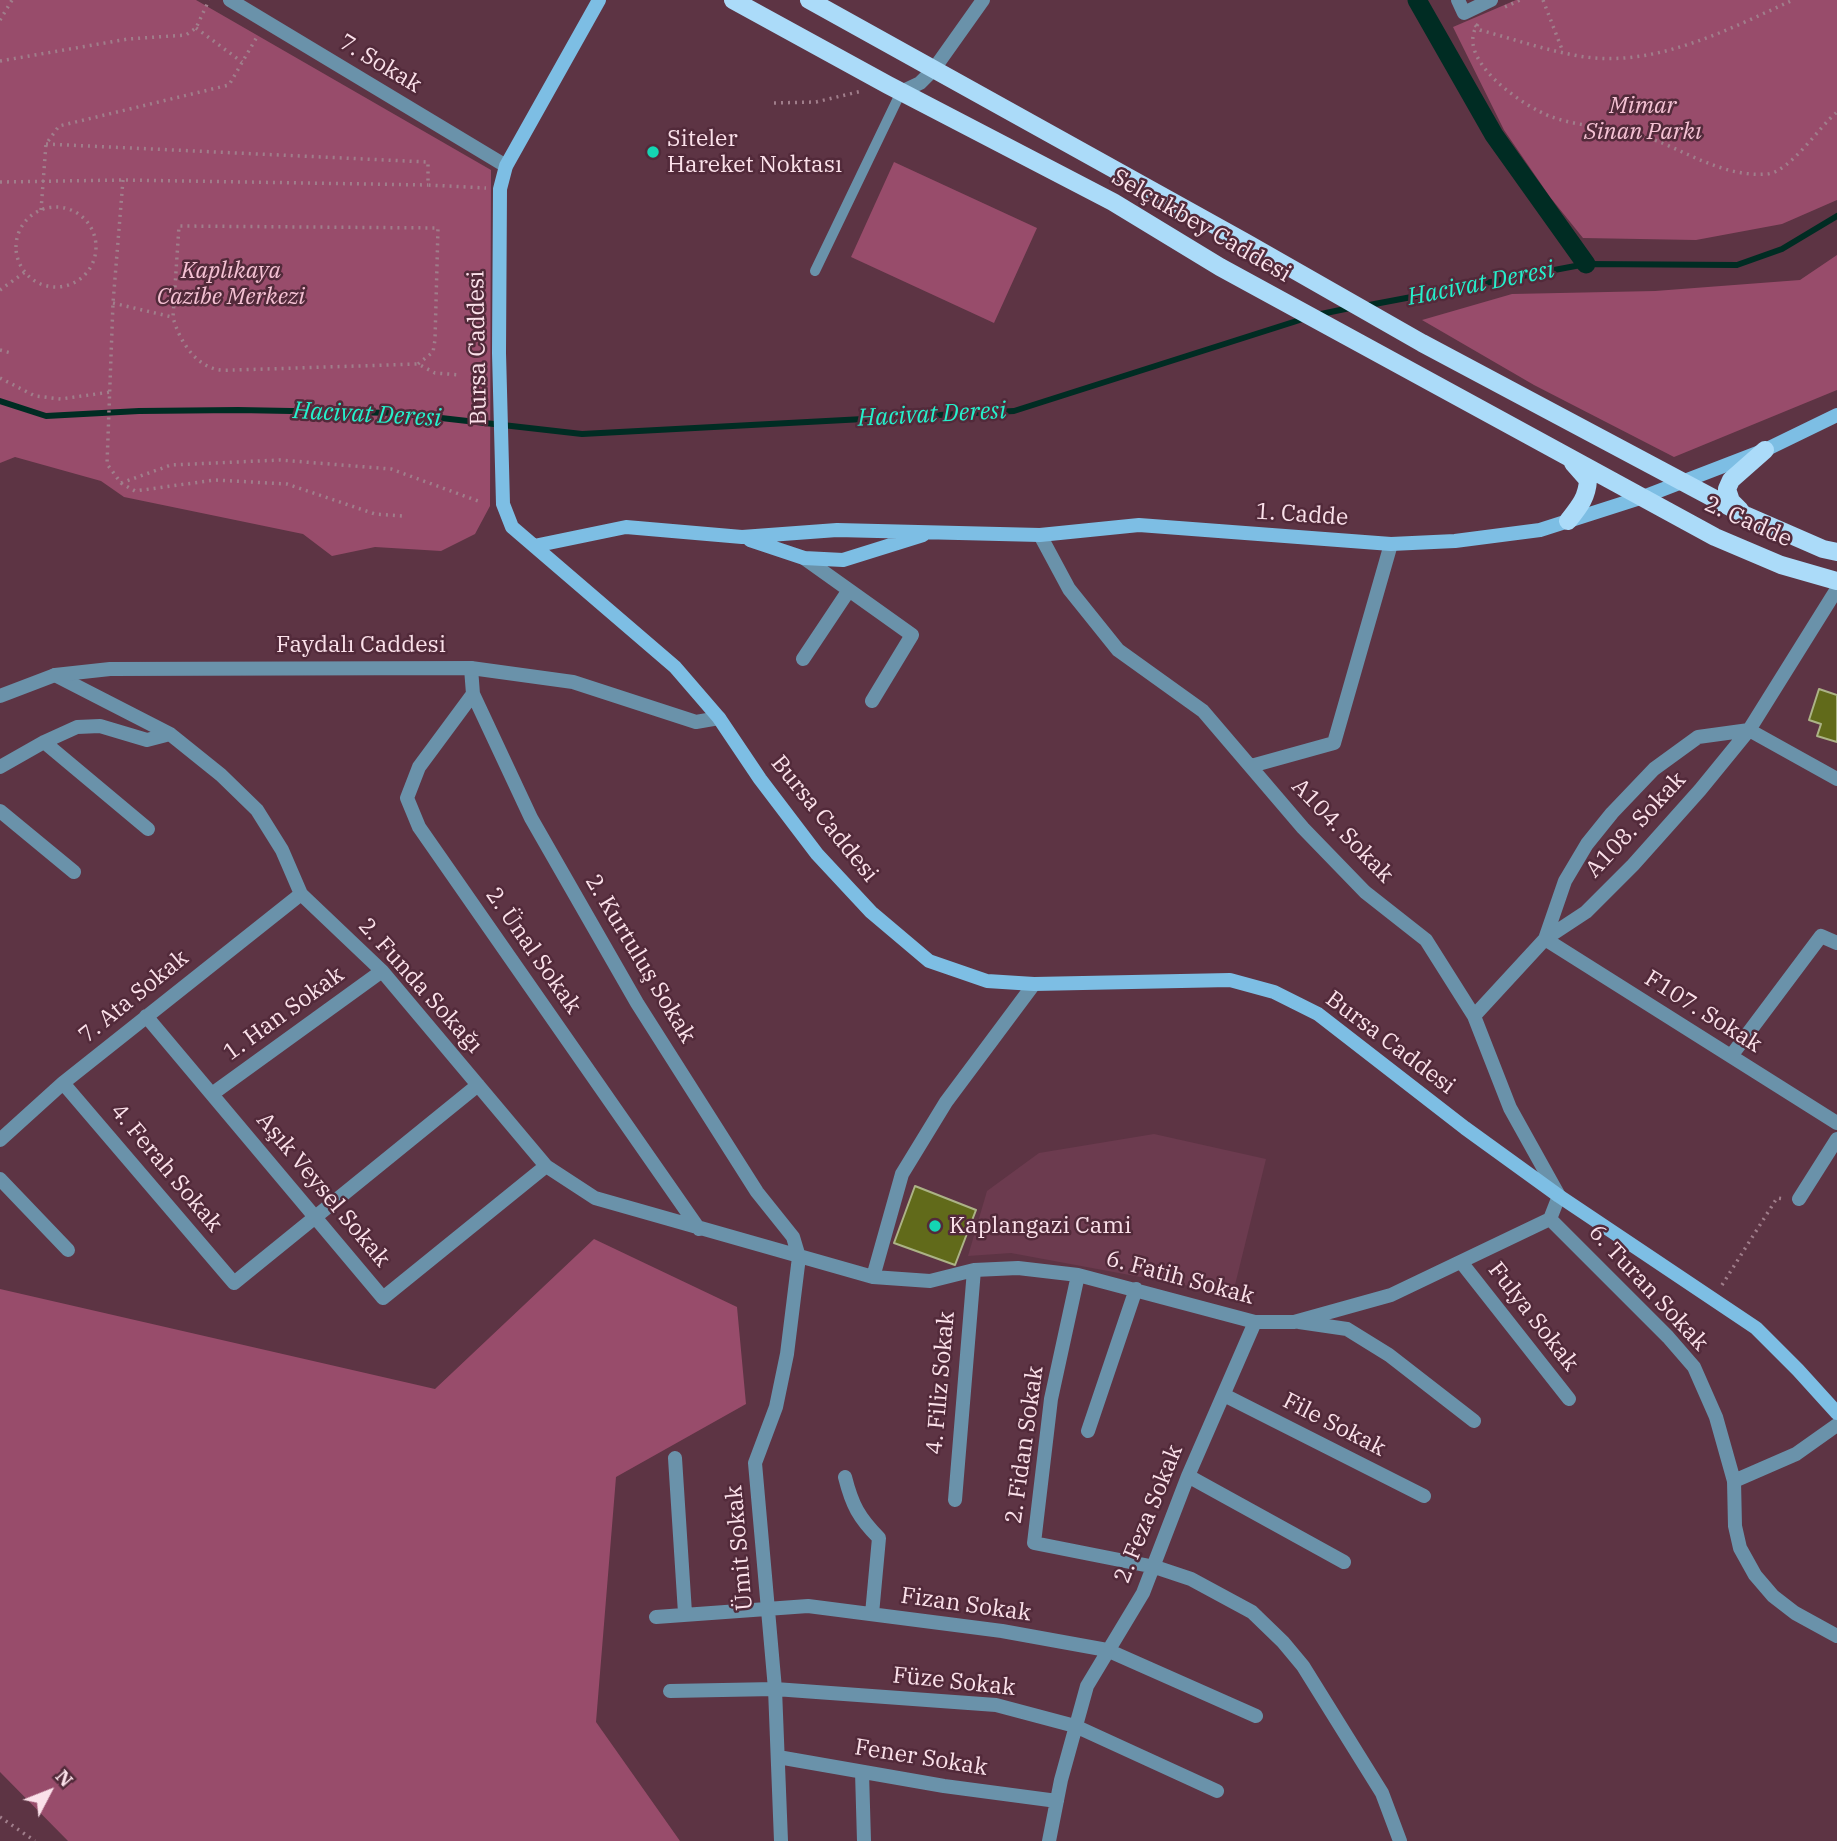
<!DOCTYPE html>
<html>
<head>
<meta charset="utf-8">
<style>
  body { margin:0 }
  #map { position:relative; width:1837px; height:1841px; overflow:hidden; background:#5d3444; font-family:"IBM Plex Serif",serif }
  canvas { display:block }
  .north { position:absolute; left:14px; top:1757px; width:70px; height:70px; -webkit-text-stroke:5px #522a3a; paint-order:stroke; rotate:48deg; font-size:19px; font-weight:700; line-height:28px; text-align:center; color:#fbe1ea }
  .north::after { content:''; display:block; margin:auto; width:24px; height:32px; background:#fbe1ea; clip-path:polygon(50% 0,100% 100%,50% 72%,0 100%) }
</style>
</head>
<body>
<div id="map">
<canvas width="1837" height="1841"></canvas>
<div class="north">N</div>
</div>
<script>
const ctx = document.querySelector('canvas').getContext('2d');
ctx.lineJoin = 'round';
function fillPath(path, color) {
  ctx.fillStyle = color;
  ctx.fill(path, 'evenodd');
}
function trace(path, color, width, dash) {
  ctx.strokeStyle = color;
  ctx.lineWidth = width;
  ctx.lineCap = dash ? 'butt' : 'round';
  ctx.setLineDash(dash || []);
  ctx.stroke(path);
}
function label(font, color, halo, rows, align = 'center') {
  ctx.font = font + ' "IBM Plex Serif",serif';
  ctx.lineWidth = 5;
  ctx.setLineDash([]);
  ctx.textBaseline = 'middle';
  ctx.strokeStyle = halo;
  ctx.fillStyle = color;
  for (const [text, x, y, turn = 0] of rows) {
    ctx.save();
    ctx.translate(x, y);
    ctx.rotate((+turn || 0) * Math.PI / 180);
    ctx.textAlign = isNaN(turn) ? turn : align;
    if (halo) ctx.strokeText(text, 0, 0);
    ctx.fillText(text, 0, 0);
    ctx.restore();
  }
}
const built = new Path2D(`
  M1154,1134L1266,1159L1235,1285L1227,1293L1011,1253L968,1256L987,1191L1039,1153Z`);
const green = new Path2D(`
  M0,0H196L491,170L490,506L475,534L441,551L375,547L332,556L303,534L124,497L101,481L15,457L0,463Z
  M1516,0H1837V200L1782,224L1696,240L1583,238L1550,197L1504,130L1453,27Z
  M894,162L1037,228L994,323L851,257Z
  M1837,255V390L1674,457L1534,385L1422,320L1512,294L1655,291L1800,280Z
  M594,1239L737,1307L746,1404L616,1477L596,1722L680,1841H68L0,1772V1289L435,1389Z`);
const stream = new Path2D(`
  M1364,306L1586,264L1737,265L1782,249L1837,216
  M1316,315L1350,308
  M0,401L46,416L139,411L238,410L397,413L582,434L1014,411L1306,318`);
const canal = new Path2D(`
  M1417,0L1494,135L1586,264`);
const building = new Path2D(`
  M1819,689L1837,695V742L1817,736L1821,724L1809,720Z
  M915,1186L976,1210L955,1265L894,1243Z`);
const path = new Path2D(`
  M1543,0L1563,52
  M1505,7L1520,0
  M0,20L12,0
  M1478,24C1453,59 1524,107 1552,117C1580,127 1612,127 1641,135C1682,148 1722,178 1767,174C1790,172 1818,128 1837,112
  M1475,25L1480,30C1513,39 1545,50 1579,56C1653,69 1727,30 1793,0
  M196,28L242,62
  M0,61L128,39L186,35L196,28L209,0
  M774,103L816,102L862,91
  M46,144L428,162V185L486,188
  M123,180L113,303L107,464L121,483L135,491L215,480L287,484L375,514L403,516
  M0,182L123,180L428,185
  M16 247a40 40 0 1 1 80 0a40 40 0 1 1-80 0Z
  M41,210L46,144L59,126L229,85L258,35
  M0,290L25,272
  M113,303L172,317
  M0,350L11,353
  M418,364L433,352L435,340L438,228L179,226L173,317C178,337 192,361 212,368C219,371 228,370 235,370L418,364L435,373L461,375
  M0,378L35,396L61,399L110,392
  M121,483L171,465L280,460L391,469L478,501
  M1722,1285L1777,1198L1785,1199
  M0,1817L35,1841`);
const service = new Path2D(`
  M815,271L901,92`);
const minor = new Path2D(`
  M230,0L506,166
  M1458,0L1464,13L1491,0
  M901,92L920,83L934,69L983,0
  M804,558L912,635L872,701
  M803,659L849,590
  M471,668L473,694L531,818L637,1003L757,1192L793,1237L799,1257L787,1354L776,1407L755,1463L775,1689L781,1841
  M55,675L170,734L221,775L257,810L282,850L301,894L382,971L546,1166L595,1198L873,1277L930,1281L974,1270L1018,1268L1078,1275L1255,1322H1294L1391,1295L1550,1219L1559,1196L1510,1108L1474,1016L1426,940L1365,892L1303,828L1203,711L1118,650L1069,589L1040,535
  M473,694L419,767L407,798L419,827L699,1229
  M44,742L148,829
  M1251,766L1334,743L1391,544
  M0,767L44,742L77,727L100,726L147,740L170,734
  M1837,779L1749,730L1700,790L1633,865L1586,912L1545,939L1837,1123
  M0,811L74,872
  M146,1016L383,1298L546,1166
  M1474,1016L1545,939L1565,881L1587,844L1612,813L1654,769L1698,737L1749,730L1837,589
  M1731,1056L1821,936L1837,943
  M63,1083L234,1283L478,1085
  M212,1094L382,971
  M0,1140L63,1083L301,894
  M0,1179L68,1250
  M1799,1199L1837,1139
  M1550,1219L1668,1337L1694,1367L1716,1417L1734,1481L1735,1526L1740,1548L1755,1575L1773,1596L1795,1613L1837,1636
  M1461,1262L1569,1399
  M1078,1275L1051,1399L1034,1543L1155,1567L1191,1579L1252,1612L1283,1642L1303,1666L1382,1793L1400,1841
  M873,1277L902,1174L946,1102L1034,984
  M1299,1322L1347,1329L1389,1355L1474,1421
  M1224,1395L1424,1496
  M1088,1431L1136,1289
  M675,1458L685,1613
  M1188,1476L1344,1562
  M845,1477C852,1505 859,1518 879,1538L872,1614
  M1734,1481L1796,1454L1837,1425
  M955,1500L974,1270
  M656,1617L808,1606L1002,1631L1107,1650L1256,1716
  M670,1691L775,1689L996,1705L1075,1726L1217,1791
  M778,1757L944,1786L1057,1801
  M862,1772L864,1841
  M1049,1841L1061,1780L1087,1686L1143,1593L1188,1476L1255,1322`);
const tertiary = new Path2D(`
  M0,696L55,675L110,669L471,668L573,682L696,722L719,718`);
const secondary = new Path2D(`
  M599,0L506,166L500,189L499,353L503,504L512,527L675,667L719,718L760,779L817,854L871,912L929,961L987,981L1034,984L1230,980L1274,992L1318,1014L1465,1128L1559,1196L1756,1328L1798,1370L1837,1413
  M750,540L804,558L843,560L923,535
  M534,546L626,527L742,537L837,530L1040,535L1139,525L1391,544L1455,541L1540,530L1643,497L1765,450L1837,415`);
const primary = new Path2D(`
  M733,0L888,85L1113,202L1220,267L1715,537L1781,565L1837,581
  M809,0L1245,242L1422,343L1745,515L1823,549L1837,552
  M1740,510L1731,501L1727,489L1731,480L1765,450
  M1568,521C1579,507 1587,498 1588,480L1573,463`);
const markers = [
  [653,152,7,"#14d5b3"],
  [935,1226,7,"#14d5b3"]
];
const streetNames = [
  ["7. Sokak",380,64,31],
  ["Selçukbey Caddesi",1201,226,30],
  ["Bursa Caddesi",478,348,-91],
  ["1. Cadde",1302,515,4],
  ["2. Cadde",1748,522,24],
  ["Faydalı Caddesi",361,645],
  ["Bursa Caddesi",824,819,51],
  ["A108. Sokak",1636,825,-47],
  ["A104. Sokak",1342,831,46],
  ["2. Ünal Sokak",533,951,55],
  ["2. Kurtuluş Sokak",640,959,59],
  ["2. Funda Sokağı",420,986,48],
  ["7. Ata Sokak",134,997,-39],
  ["F107. Sokak",1703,1012,32],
  ["1. Han Sokak",284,1014,-36],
  ["Bursa Caddesi",1390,1043,37],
  ["4. Ferah Sokak",166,1168,50],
  ["Aşık Veysel Sokak",323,1190,50],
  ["6. Fatih Sokak",1180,1278,15],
  ["6. Turan Sokak",1648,1288,47],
  ["Fulya Sokak",1533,1317,52],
  ["4. Filiz Sokak",941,1383,-85],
  ["File Sokak",1334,1425,27],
  ["2. Fidan Sokak",1025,1445,-82],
  ["2. Feza Sokak",1149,1514,-68],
  ["Ümit Sokak",740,1548,-95],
  ["Fizan Sokak",966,1605,8],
  ["Füze Sokak",954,1682,6],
  ["Fener Sokak",921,1758,9]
];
const parkNames = [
  ["Mimar",1643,106],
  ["Sinan Parkı",1643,132],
  ["Kaplıkaya",231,271],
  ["Cazibe Merkezi",231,297]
];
const poiNames = [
  ["Siteler",667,139],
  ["Hareket Noktası",667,165],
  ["Kaplangazi Cami",949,1226]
];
const waterNames = [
  ["Hacivat Deresi",1481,284,-11],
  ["Hacivat Deresi",367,415,3],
  ["Hacivat Deresi",932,415,-3]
];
fillPath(built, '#6c3b4f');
fillPath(green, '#984c6b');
trace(stream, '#002c23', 6);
trace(canal, '#002c23', 19);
fillPath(building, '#616a1a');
trace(building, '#acb386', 2);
trace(path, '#a07e8b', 3.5, [2, 5]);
trace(service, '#6a92aa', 10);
trace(minor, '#6a92aa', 14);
trace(tertiary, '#6a92aa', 14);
trace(secondary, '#7dbee4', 14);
trace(primary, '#abdbf9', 18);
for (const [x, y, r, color] of markers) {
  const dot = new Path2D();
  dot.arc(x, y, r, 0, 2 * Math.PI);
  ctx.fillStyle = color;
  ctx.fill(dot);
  trace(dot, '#522a3a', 2.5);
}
label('23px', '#fbe1ea', '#522a3a', streetNames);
label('italic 23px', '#f5c2d4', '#522a3a', parkNames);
label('23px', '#fbe1ea', '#522a3a', poiNames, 'left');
label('italic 24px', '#25f1cc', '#522a3a', waterNames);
</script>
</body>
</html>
